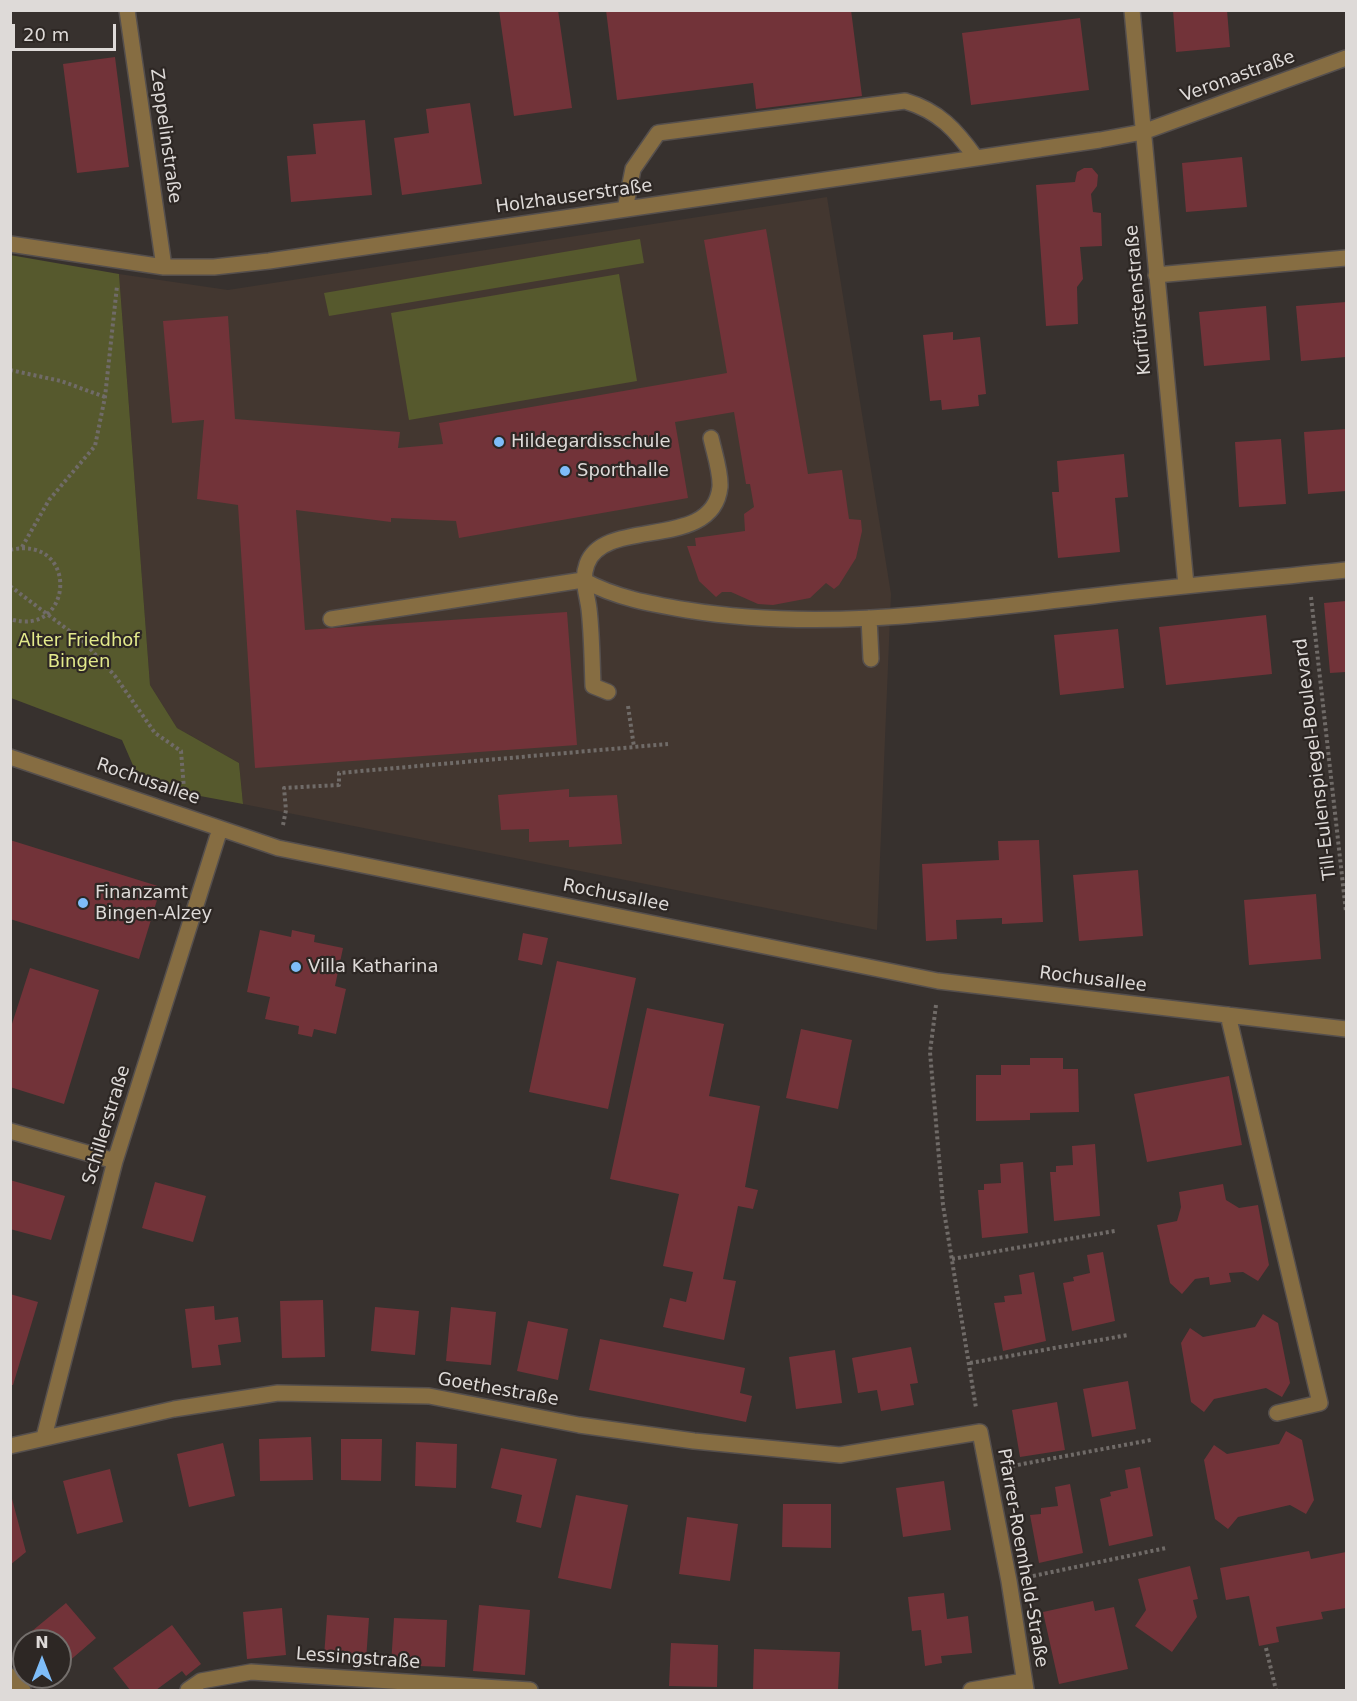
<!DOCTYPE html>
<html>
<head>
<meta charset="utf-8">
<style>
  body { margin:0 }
  #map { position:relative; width:1357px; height:1701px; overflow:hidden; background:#37312e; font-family:"DejaVu Sans",sans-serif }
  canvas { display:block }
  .frame { position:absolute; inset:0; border:12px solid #dedad8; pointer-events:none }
  .north { position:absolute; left:12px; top:1629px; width:60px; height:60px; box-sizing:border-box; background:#2d2724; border:2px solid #746f6c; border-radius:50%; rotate:0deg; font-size:16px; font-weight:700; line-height:24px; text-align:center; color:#dedad8 }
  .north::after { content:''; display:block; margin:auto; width:21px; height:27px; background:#7ebdf9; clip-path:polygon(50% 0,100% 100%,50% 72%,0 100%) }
  .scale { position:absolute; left:12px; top:24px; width:104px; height:27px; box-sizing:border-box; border:3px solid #dedad8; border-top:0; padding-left:8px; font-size:18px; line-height:21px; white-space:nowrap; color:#dedad8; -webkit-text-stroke:4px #2d2724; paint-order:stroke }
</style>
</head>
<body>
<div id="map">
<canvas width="1357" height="1701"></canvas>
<div class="frame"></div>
<div class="north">N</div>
<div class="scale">20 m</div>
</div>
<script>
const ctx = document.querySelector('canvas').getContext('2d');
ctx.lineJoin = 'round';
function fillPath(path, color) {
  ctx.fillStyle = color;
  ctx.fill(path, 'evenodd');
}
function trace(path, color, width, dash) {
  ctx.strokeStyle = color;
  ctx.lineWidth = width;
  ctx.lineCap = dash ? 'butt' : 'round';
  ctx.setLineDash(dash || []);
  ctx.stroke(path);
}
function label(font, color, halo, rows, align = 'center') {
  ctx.font = font + ' "DejaVu Sans",sans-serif';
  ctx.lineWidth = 4.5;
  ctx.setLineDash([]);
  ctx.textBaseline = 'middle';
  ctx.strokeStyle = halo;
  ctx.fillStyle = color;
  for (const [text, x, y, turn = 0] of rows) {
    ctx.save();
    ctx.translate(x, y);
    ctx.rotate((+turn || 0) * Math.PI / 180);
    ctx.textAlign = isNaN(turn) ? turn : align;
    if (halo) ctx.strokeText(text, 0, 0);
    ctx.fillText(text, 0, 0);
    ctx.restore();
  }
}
const built = new Path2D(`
  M827,197L891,594L877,930L243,804L239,763L177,728L150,685L119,274L228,290Z`);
const green = new Path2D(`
  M640,239L644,263L329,316L324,293Z
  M10,255L119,274L150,685L177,728L239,763L243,804L184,793L135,770L122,740L11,698Z
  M619,274L637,381L409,420L391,313Z`);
const building = new Path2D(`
  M499,10H558L572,108L514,116Z
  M606,10H851L862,96L756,109L753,83L617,100Z
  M1173,10H1227L1230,47L1176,52Z
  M1080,18L1089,90L971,105L962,33Z
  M115,57L129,167L77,173L63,64Z
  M470,103L482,184L402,195L394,138L429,133L426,109Z
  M365,120L372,195L291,202L287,156L316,154L313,124Z
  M1242,157L1247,207L1186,212L1182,163Z
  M1084,168H1092L1098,175L1097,186L1091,194L1093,212L1101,213L1102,246L1080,247L1083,279L1077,287L1078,324L1046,326L1036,185L1075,182L1077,172Z
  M766,229L808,474L842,470L849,519L861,520L862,531L856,558L839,585L834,589L826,583L810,598L773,605L758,604L731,592H722L716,597L699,581L687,546H696L695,538L745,531L744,514L754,507L750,484H746L734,412L675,422L688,498L459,538L456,521L391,518V522L296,510L305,630L567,612L577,745L255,768L238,505L197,499L204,420L172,423L163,321L228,316L235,419L400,432L398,448L443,444L439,423L727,373L704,240Z
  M1346,302V357L1301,361L1296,306Z
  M1266,306L1270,360L1204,366L1199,312Z
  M953,332V340L980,337L986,394L978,395L979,406L942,410L941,400L930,401L923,335Z
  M1346,429V491L1308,494L1304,432Z
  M1281,439L1286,504L1239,507L1235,442Z
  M1124,454L1128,497L1115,498L1120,552L1058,558L1052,492H1059L1057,461Z
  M1346,601V672L1330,673L1324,603Z
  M1266,615L1272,674L1166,685L1159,627Z
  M1118,629L1124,688L1060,695L1054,635Z
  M569,789V797L617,795L622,844L569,847V840L529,842V829L501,830L498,795Z
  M10,840L161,887L139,959L10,919Z
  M1039,840L1043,922L1002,924V918L956,920L957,939L926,941L922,864L999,860L998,841Z
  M1138,870L1143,936L1079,941L1073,875Z
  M1316,894L1321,959L1249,965L1244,900Z
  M260,930L291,937L292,930L315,935L314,942L343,948L335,986L346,989L336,1034L314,1029L312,1037L298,1034L299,1026L265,1019L270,997L247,992Z
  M523,933L548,938L542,965L518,960Z
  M557,961L636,978L608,1109L529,1092Z
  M30,968L99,990L64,1104L10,1087V1030Z
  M647,1008L724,1024L709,1096L760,1106L745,1187L758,1190L753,1209L738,1206L723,1279L736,1281L724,1340L663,1327L670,1298L686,1302L693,1272L663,1266L679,1194L610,1179Z
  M801,1029L852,1040L838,1109L786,1098Z
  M1030,1058H1063V1069H1078L1079,1112L1030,1113V1120L976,1121V1075H1001V1065H1030Z
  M1229,1076L1242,1145L1147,1162L1134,1094Z
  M1095,1144L1100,1216L1054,1221L1050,1172H1056V1166L1073,1165L1072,1146Z
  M1023,1162L1028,1233L982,1238L978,1190H984V1184L1001,1183L1000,1164Z
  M10,1180L65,1196L51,1240L10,1229Z
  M155,1182L206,1196L193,1242L142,1228Z
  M1223,1184L1226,1200L1239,1208L1258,1205L1269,1265L1258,1281L1243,1272L1229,1273L1231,1282L1210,1285L1209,1277L1195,1279L1182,1294L1170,1283L1157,1225L1177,1221L1181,1207L1179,1192Z
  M1103,1252L1115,1321L1072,1331L1063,1283L1074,1281L1073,1277L1090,1273L1087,1255Z
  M1034,1272L1046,1341L1003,1351L994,1303L1005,1302L1004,1296L1022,1294L1019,1275Z
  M10,1294L38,1302L13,1385H10Z
  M323,1300L325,1357L282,1358L280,1301Z
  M214,1306L215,1320L238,1317L241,1342L218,1345L221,1365L192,1368L185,1309Z
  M375,1307L419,1311L415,1355L371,1351Z
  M451,1307L496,1312L491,1365L446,1361Z
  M1263,1314L1278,1323L1290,1383L1282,1397L1266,1388L1214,1399L1204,1412L1191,1402L1181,1343L1190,1328L1203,1337L1255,1327Z
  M528,1321L568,1329L558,1380L517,1371Z
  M600,1339L745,1368L740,1393L752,1396L746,1422L589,1390Z
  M911,1347L918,1383L910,1384L914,1405L881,1411L877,1390L858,1393L852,1358Z
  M835,1350L842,1403L796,1409L789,1357Z
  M1128,1381L1136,1429L1092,1437L1083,1389Z
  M1057,1402L1065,1450L1020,1457L1012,1410Z
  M1286,1431L1302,1440L1314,1500L1306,1514L1290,1505L1238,1517L1228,1529L1215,1519L1204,1460L1214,1445L1227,1454L1279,1444Z
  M311,1437L313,1480L260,1481L259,1439Z
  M341,1439H382L381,1481L341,1480Z
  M416,1442L457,1444L456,1488L415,1486Z
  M223,1443L235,1496L189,1507L177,1454Z
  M501,1448L557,1459L541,1528L516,1522L522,1495L491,1488Z
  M1140,1467L1153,1536L1109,1546L1100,1499L1111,1496L1110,1492L1128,1488L1125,1470Z
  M110,1469L123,1522L77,1534L63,1481Z
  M944,1481L951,1530L903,1537L896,1488Z
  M1070,1484L1083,1553L1039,1563L1030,1515L1041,1514V1508L1058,1506L1055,1487Z
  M11,1495L26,1552L10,1565V1496Z
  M576,1495L628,1505L611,1589L558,1578Z
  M783,1504H831V1548L782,1547Z
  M687,1517L738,1524L730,1581L679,1574Z
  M1309,1551L1311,1559L1346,1552V1608L1321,1612L1323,1619L1276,1627L1279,1642L1259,1646L1249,1596L1226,1600L1220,1568Z
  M1190,1566L1198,1599L1193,1600L1197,1617L1172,1652L1135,1626L1146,1610L1138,1579Z
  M944,1593L947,1619L968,1616L972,1653L941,1656L942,1663L925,1666L921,1630L912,1631L908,1597Z
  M1093,1601L1095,1611L1114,1607L1128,1669L1059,1684L1043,1612Z
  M66,1603L96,1638L60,1669V1641H31L26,1636Z
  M479,1605L530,1610L525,1675L473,1671Z
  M282,1608L286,1655L247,1659L243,1612Z
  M327,1615L369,1618L366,1660L324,1657Z
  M394,1618L447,1620L445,1667L391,1665Z
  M172,1625L201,1664L186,1676L182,1671L156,1690H130L113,1668Z
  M671,1643L718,1645L717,1687L669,1686Z
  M754,1649L840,1652L838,1690H753Z`);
const path = new Path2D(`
  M10,370L61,381L105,397
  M22,547L49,500L95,446L105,397L117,286
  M10,550C80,534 74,639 10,619
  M10,586L84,642L115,676L155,733L181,751L184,789
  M1311,597L1346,912
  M628,706L634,747
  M283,825L286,810L284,788L339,785V773L668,744
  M936,1005L930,1052L943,1205L976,1408
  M952,1259L1115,1231
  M970,1363L1128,1335
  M1012,1466L1151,1440
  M1033,1576L1166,1548
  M1266,1648L1276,1690`);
const minor = new Path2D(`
  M127,10L164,267
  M1132,10L1186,585
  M625,209L633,169L658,133L905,101C939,111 956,130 976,158
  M10,244L164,267H214L269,261L1100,140L1143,132L1346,58
  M1156,275L1346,258
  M869,618L871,659
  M331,619L583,580C616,598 651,604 687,610C822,632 959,611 1094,596C1178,586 1262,579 1346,570
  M608,692L593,686C592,661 592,635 589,609C587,593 581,580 587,564C604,516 713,552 720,487C721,472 714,452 711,438
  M10,757L278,848L938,981L1346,1029
  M1228,1015L1320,1403L1277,1413
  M10,1131L115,1161
  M44,1437L115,1161L220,829
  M10,1446L174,1409L278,1393L429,1396L579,1425L694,1441L840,1455L980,1432L1009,1581L1026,1690
  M10,1676L23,1690
  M188,1690L201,1681L251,1672L530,1690
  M971,1690L1024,1681`);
const markers = [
  [499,442,6,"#7ebdf9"],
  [565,471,6,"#7ebdf9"],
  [83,903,6,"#7ebdf9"],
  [296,967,6,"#7ebdf9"]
];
const streetNames = [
  ["Veronastraße",1238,77,-20],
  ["Zeppelinstraße",165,136,82],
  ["Holzhauserstraße",574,197,-8],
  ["Kurfürstenstraße",1139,300,-95],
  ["Till-Eulenspiegel-Boulevard",1316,759,-97],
  ["Rochusallee",148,782,19],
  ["Rochusallee",616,896,11],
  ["Rochusallee",1093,980,7],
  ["Schillerstraße",107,1125,-73],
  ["Goethestraße",498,1390,10],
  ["Pfarrer-Roemheld-Straße",1022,1558,80],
  ["Lessingstraße",358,1659,4]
];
const poiNames = [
  ["Hildegardisschule",511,442],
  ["Sporthalle",577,471],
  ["Finanzamt",95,893],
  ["Bingen-Alzey",95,914],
  ["Villa Katharina",308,967]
];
const parkNames = [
  ["Alter Friedhof",79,641],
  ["Bingen",79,662]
];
fillPath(built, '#433730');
fillPath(green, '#56592d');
fillPath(building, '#723339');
trace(minor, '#554f4d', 18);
trace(path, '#706b68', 4, [3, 3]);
trace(minor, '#866d42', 15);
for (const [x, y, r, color] of markers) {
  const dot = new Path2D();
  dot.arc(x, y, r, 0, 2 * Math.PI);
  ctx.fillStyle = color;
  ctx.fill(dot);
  trace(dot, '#2d2724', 2);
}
label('18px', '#dedad8', '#2d2724', streetNames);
label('18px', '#dedad8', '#2d2724', poiNames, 'left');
label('18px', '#e3ea8b', '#2d2724', parkNames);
</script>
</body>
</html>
